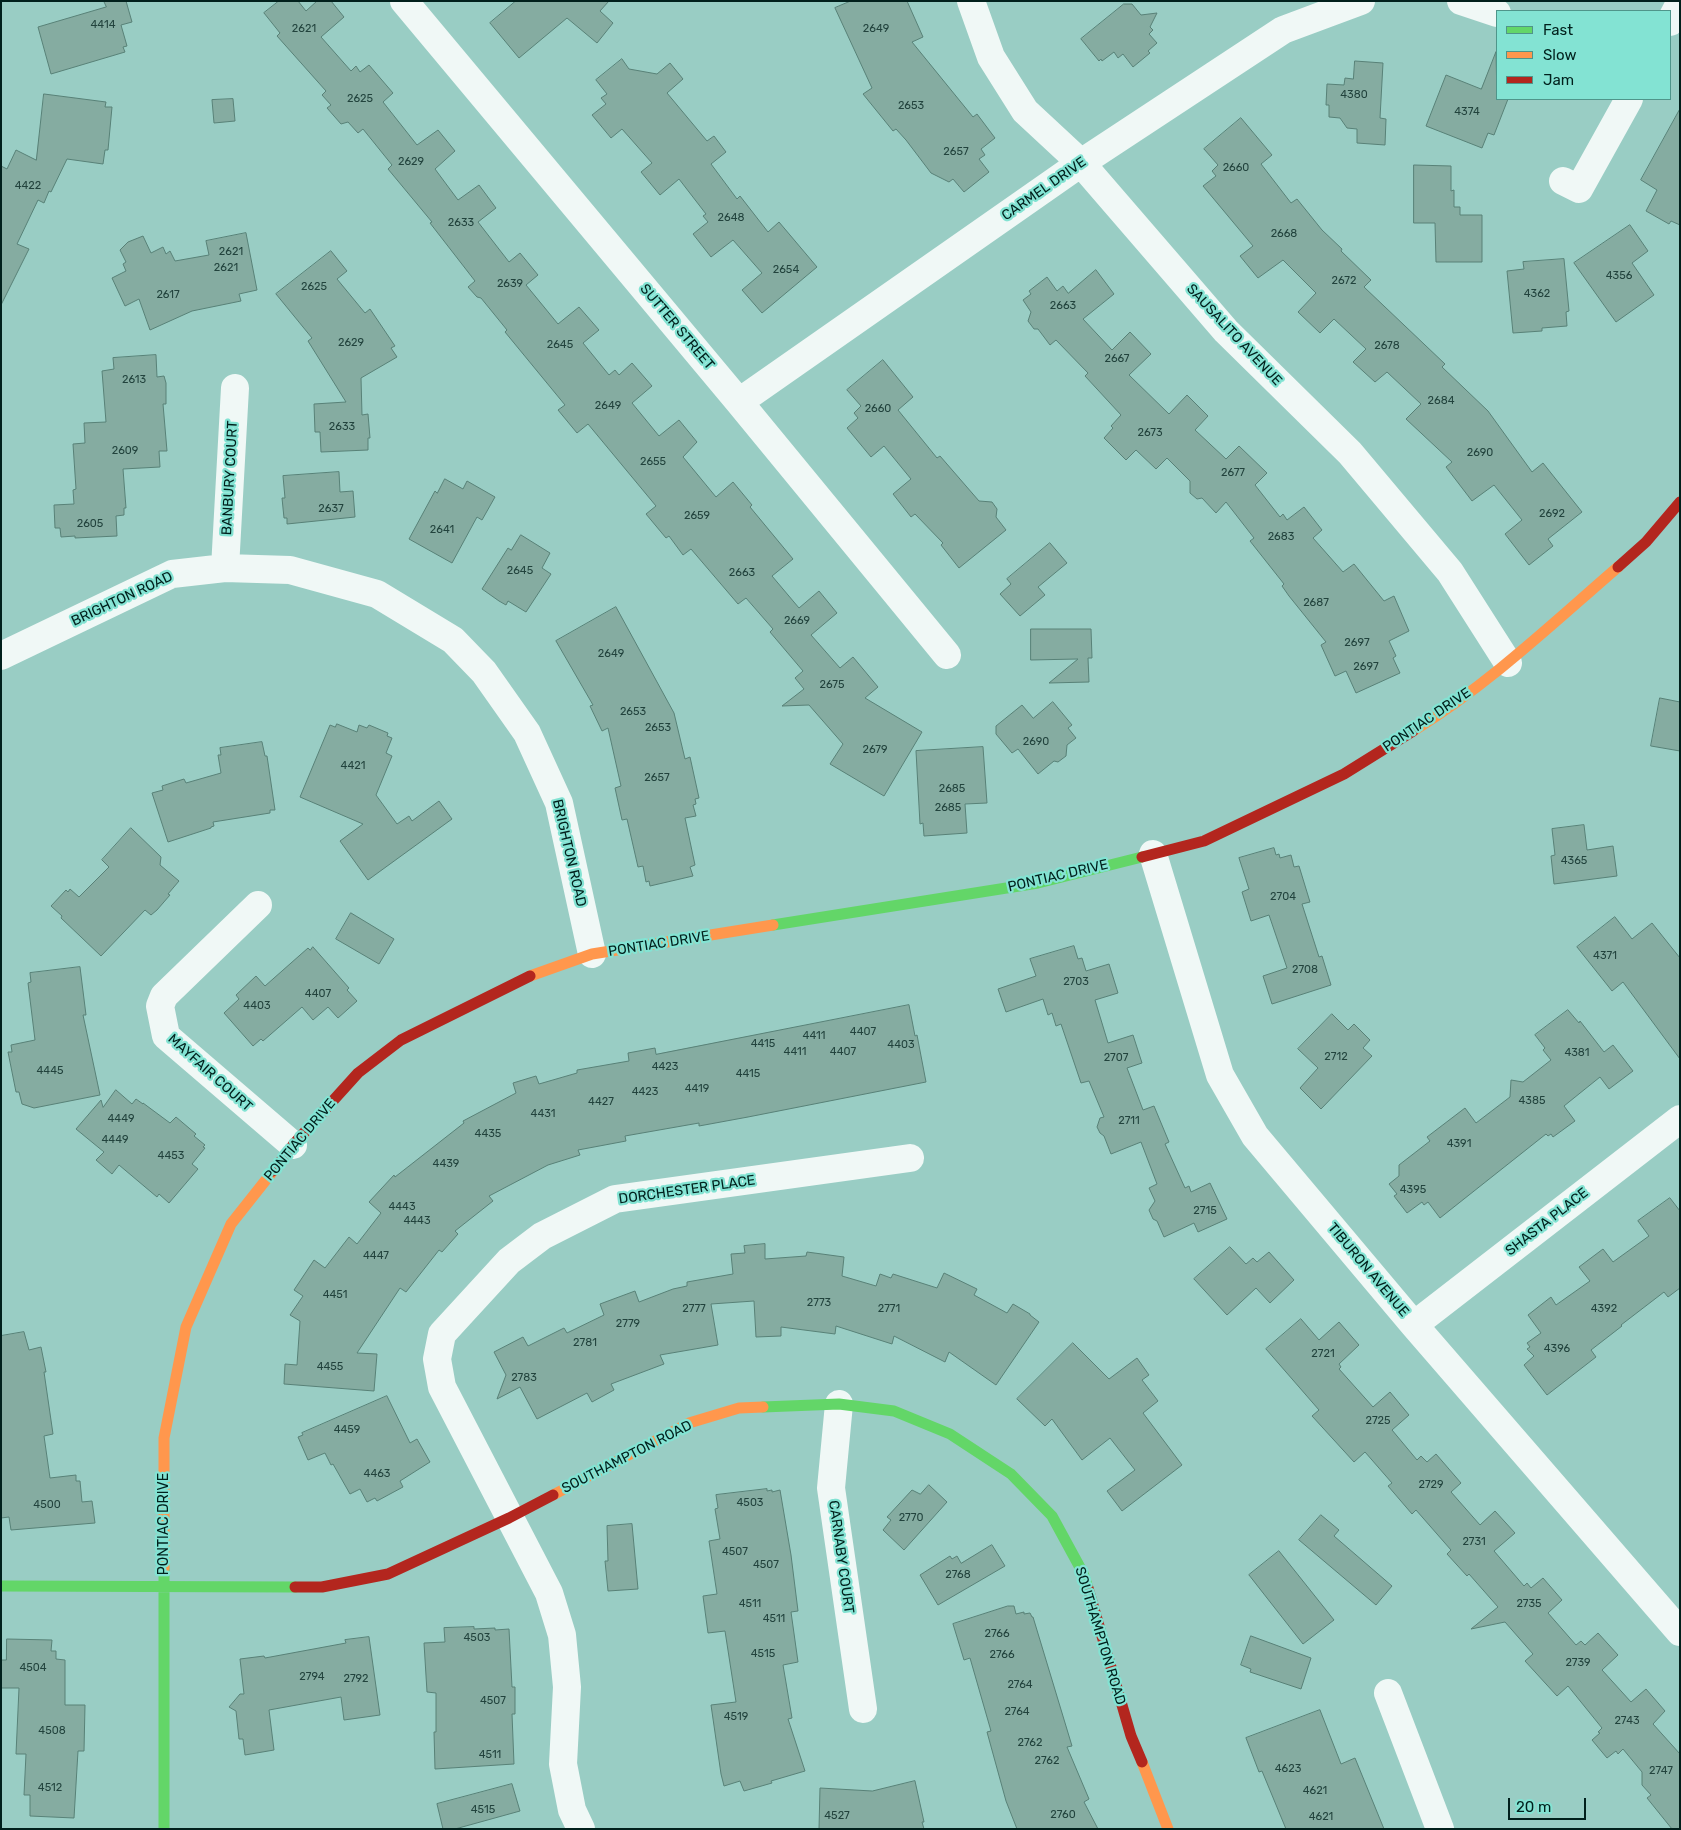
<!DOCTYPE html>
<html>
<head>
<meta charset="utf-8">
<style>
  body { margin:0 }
  #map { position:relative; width:1681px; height:1830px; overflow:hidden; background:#99cdc4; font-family:Rubik,sans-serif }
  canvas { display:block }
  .frame { position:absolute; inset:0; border:2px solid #01201c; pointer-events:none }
  .legend { position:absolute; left:1496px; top:10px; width:175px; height:90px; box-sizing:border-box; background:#83e3d3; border:1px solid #4f958a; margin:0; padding:6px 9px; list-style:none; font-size:15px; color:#01201c }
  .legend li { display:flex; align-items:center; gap:10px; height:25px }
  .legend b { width:25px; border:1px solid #4f958a }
  .scale { position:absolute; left:1508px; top:1798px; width:78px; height:22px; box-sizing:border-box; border:2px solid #01201c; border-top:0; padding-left:6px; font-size:15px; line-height:18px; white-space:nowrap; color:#01201c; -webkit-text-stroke:4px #83e3d3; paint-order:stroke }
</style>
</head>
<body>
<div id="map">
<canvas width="1681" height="1830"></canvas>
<div class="frame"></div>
<ul class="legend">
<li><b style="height:6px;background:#63d668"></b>Fast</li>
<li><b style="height:6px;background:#ff974d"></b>Slow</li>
<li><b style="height:6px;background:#b3261e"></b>Jam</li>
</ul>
<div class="scale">20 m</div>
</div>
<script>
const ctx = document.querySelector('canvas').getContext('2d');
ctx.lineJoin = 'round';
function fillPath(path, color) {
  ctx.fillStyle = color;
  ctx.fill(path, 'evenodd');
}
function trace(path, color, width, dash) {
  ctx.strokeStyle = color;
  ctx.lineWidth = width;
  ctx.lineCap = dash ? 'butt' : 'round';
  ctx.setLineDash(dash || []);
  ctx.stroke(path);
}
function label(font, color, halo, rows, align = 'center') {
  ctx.font = font + ' Rubik,sans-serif';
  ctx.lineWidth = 4.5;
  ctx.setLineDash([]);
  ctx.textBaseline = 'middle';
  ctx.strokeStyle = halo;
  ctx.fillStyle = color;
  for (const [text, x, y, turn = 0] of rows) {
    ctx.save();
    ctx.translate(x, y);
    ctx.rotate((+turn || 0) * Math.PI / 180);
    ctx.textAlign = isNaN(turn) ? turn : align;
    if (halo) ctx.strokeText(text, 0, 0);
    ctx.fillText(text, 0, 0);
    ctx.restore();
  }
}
const building = new Path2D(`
  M104,1H126L132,22L121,25L127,46L123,47L125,52L51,74L38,27L106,7Z
  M279,1H298L306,11L317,1H331L344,17L321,37L351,71L356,66L360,72L369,65L393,93L383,102L417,145L438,130L455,151L435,169L458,200L479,185L496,208L478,222L509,262L520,253L538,275L526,285L558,324L579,307L599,330L583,343L609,375L615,370L619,375L632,363L652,386L632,403L659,436L679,420L697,442L683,457L716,497L733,482L752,505L750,507L793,559L772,576L799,608L819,591L837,613L811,635L840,668L853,657L878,687L865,698L922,732L884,796L830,764L843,744L809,705L782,706L804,689L795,678L803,671L770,632L773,629L746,598L738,604L691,549L683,555L669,536L666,538L646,514L656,506L588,424L577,433L558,410L565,405L505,332L507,330L481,298L477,297L468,287L475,281L430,223L432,222L388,169L392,165L363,129L358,133L348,122L341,124L327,108L331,105L322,95L326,91L277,36L280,33L264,13Z
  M516,1H609L600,11L613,23L597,43L567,18L519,58L490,23Z
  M851,1H907L923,37L912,42L973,117L977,114L995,138L981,149L985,155L979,159L989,172L964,192L953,179L949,182L931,173L906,140L896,129L893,131L863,94L872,88L835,8Z
  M1124,4H1132L1141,15L1157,13L1150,27L1153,30L1149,34L1157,43L1148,51L1150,53L1133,67L1123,54L1118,58L1114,52L1102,61L1101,59L1099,61L1081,39Z
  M1496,52L1497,99H1508L1494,135L1488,133L1482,148L1426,126L1446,75L1481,89Z
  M622,59L629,69L657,74L670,63L683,79L667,93L707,141L714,136L726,152L711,164L737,199L740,196L768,232L779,222L817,267L762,313L742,290L762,273L733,240L711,257L693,234L708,222L703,216L706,214L679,179L660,195L641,172L652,163L622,129L611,138L592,115L606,104L601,98L607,94L596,80Z
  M1355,61L1383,63L1380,118L1386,119L1385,145L1357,143V129L1347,128L1340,118L1329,117V105H1326L1327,84L1344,85L1345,78L1353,79Z
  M44,94L106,102L105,107H112L108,150H105L103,164L67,159L51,192L49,191L44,203L38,200L17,244L29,249L1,305V166L7,169L16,150L36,160Z
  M233,99L235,121L214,123L212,100Z
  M1680,109V225L1671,221L1669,224L1646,211L1657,190L1641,180Z
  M1241,118L1272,155L1261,164L1291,203L1297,199L1322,230L1342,249L1341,251L1371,280L1364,287L1445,364L1442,367L1488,411L1532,472L1543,463L1582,512L1548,539L1553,546L1529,565L1505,534L1522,520L1494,485L1472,501L1446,467L1452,462L1406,419L1421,404L1387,372L1375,382L1353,362L1366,349L1334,319L1320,333L1298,312L1316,293L1283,260L1258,278L1240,256L1253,246L1203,186L1216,176L1212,171L1218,165L1204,149Z
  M1414,165L1451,166V191L1454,190V207H1460V215H1482V262H1436L1435,223H1414Z
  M1630,225L1648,251L1632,263L1654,295L1616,322L1574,263Z
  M246,233L257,290L239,294L241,301L192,311L150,330L139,299L125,306L112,278L126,271L123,264L126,262L120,250L128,242L143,236L151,253L163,247L166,254L170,251L175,261L209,255L206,241Z
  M331,251L347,271L337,279L365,313L370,309L395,346L391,348L397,357L361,378L362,415L368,414L370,438H368V450L321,452L320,432H315L314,404L346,402L308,341L312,338L276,294Z
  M1564,259L1569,311L1566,312L1567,326L1542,328V331L1513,333L1507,271L1524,269L1523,262Z
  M1096,270L1114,294L1083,319L1112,350L1130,332L1151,354L1129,375L1169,414L1187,395L1208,416L1195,430L1226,459L1239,446L1267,473L1255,485L1280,517L1283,514L1287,520L1304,507L1322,530L1313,538L1343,572L1354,564L1384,601L1394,596L1409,631L1389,641L1396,656L1393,658L1400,673L1356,693L1346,671L1335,676L1321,645L1326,642L1289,596L1282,586L1284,584L1250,541L1254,538L1226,502L1216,513L1202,498L1197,499L1190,493V481L1167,458L1156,469L1136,450L1126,460L1104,438L1113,428L1111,426L1121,415L1085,376L1088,373L1056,340L1050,345L1038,329H1034L1028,321L1031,312L1023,300L1031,294L1029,291L1047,277L1057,291L1063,286L1068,293Z
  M156,355L157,377L164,376L166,383V404H163L167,451H159L160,467L123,469L126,508H124V515L116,516L117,536L75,538V536L61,537L60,528H55L54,505L74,504L73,490L76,489L73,444L85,443L84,423L106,422L102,371L114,369L113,358Z
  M883,360L913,397L898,410L937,458L940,456L979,501L992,502L997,509L996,517L1006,530L959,568L941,545L943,543L915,514L911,517L893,494L911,479L884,446L871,457L847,428L858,418L854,413L861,406L847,390Z
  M339,472L340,492L353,491L355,517L287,524V518H284L282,498H285L283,476Z
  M445,479L463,489L467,481L495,497L482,520L477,517L452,563L409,539L435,491L437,493Z
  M521,535L550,553L542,568L551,574L526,612L508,601L506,605L499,601L482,589L508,548L511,550Z
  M1050,543L1067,563L1038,587L1045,595L1020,616L1000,594L1011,584L1007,579Z
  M616,607L674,713L685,759L690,757L699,798L695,799L696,804L693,805L696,816L685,818L695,865L690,867L693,876L650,886L649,881L646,882L643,866L638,867L627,819L622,820L615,788L621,786L608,728L602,731L590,706L593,705L556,641Z
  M1031,629H1091L1092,658H1088L1089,682L1049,683L1078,659L1031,660Z
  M1660,698L1680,702V751L1651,746Z
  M1053,702L1072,725L1068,728L1076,738L1067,745L1066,756L1058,762L1054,761L1038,774L1018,749L1012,753L996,734V726L1022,705L1033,718Z
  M337,724L357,732L359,725L367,728L369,725L388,733L387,736L392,738L386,753L392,756L376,795L397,824L409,816L412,821L439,801L452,819L368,880L340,841L363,824L300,797L330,725L335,727Z
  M262,742L265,756H267L275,810H270V813L213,822L214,826L211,827V828L168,842L152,793L163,790L162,786L184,779L186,783L221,773L218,755H221L220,748Z
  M983,747L987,803L965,804L967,833L924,836L923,823L920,824L916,751Z
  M1584,825L1587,850L1613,846L1617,876L1554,884L1551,856L1555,855L1552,829Z
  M131,828L161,857L160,865L179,881L168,894L170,895L157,910L151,915L145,910L101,956L61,918L62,916L51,906L66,890L68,892L70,889L79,897L109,867L102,860Z
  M1274,848L1276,855L1279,854L1280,858L1291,855L1294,867L1299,866L1310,902L1302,904L1319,957L1322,956L1331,985L1272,1004L1263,976L1287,968L1269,915L1251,921L1242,892L1249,889L1239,858Z
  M351,913L394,939L379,964L336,939Z
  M1615,917L1632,939L1652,923L1680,958V1059L1623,982L1612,991L1577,947Z
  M1074,946L1078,959L1082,958L1086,971L1109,964L1118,993L1095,1000L1108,1043L1133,1035L1142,1063L1127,1068L1143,1110L1154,1106L1169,1142L1165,1144L1185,1188L1189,1186L1191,1192L1210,1183L1227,1219L1198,1232L1194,1223L1164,1237L1157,1221L1153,1219L1149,1210L1155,1201L1149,1188L1157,1184L1141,1142L1111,1154L1104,1136L1100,1133L1097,1127L1100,1118L1104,1117L1089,1081L1081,1083L1061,1024L1056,1026L1052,1013L1048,1015L1043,999L1006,1012L998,989L1036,976L1030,959Z
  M313,947L349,988L347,990L357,1001L338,1018L328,1007L313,1020L302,1007L263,1041L261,1039L253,1046L224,1013L239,999L236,995L256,976L265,986L308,948L310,950Z
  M80,967L86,1015H83L100,1095L34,1108L22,1104L19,1092H16L8,1052H12L11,1045L35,1040L28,983L31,982L30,973Z
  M909,1005L915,1036L917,1035L926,1082L748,1117L699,1126V1123L625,1136L626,1141L578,1150L580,1155L548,1165L489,1196L493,1201L455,1231L458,1234L442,1252L439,1250L406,1292L400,1288L357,1353L377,1354L374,1391L284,1384L285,1364L297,1365L300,1321L290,1315L303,1296L294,1290L314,1260L325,1268L349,1237L357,1244L381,1213L369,1202L394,1175L395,1177L464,1123L463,1121L516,1093L513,1083L536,1076L539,1084L577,1073V1070L629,1061L628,1053L655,1048L656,1054Z
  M1568,1010L1579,1023L1580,1021L1604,1052L1613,1045L1633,1071L1609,1089L1600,1077L1564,1106L1575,1121L1553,1137L1551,1134L1548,1136L1546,1134L1440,1218L1428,1202L1424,1205L1422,1202L1407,1213L1394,1196L1397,1194L1389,1184L1399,1176V1165L1430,1141L1427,1137L1465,1108L1476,1123L1510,1097L1511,1080L1523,1082L1551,1060L1543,1050L1545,1048L1535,1035Z
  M1332,1014L1348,1030L1354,1024L1370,1040L1363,1048L1372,1056L1321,1109L1300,1088L1318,1068L1298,1049Z
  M116,1090L132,1104L136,1099L143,1104V1103L170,1123L176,1117L196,1134L194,1136L205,1145L203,1147L205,1148L192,1164L198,1169L169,1203L159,1194L157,1197L119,1165L112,1174L96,1160L104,1152L76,1129L101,1100L103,1107Z
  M1670,1198L1680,1211V1288L1668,1297L1664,1292L1621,1325L1622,1326L1591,1350L1596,1357L1547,1395L1524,1365L1534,1356L1527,1349L1530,1347L1527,1343L1541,1333L1528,1315L1551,1297L1556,1305L1590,1281L1579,1267L1603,1249L1613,1262L1649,1236L1638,1221Z
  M765,1244V1259L806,1256L807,1252L844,1257L842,1276L876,1286L880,1274L891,1278L893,1274L937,1288L944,1273L977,1289L974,1295L1007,1313L1013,1304L1030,1314V1315L1039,1322L996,1385L949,1352L945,1362L894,1336L892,1344L836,1326L835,1334L781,1327V1336L756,1337L754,1301L711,1304L718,1345L660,1355L664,1364L611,1384L614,1390L592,1402L587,1393L537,1419L520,1387L497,1399L506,1375L494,1352L523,1337L528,1346L564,1328L567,1333L604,1315L600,1304L635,1291L639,1302L673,1289L687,1286V1282L733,1274L731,1254L745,1253L744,1246Z
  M1230,1247L1246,1264L1253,1258L1257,1262L1269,1252L1294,1280L1270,1303L1256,1288L1227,1315L1194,1279Z
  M1301,1319L1319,1340L1339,1322L1359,1345L1339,1364L1341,1367L1339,1369L1373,1407L1390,1392L1409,1415L1392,1430L1417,1460L1421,1456L1427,1462L1436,1454L1461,1483L1451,1492L1480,1525L1495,1511L1515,1533L1494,1551L1524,1586L1527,1583L1531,1588L1543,1578L1562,1600L1548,1613L1576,1645L1581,1641L1585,1645L1598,1633L1618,1655L1602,1670L1631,1702L1646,1689L1665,1711L1653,1724L1680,1754V1829H1672L1647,1798L1651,1795L1642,1785V1772L1623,1749L1618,1754L1616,1751L1607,1758L1592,1740L1600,1733L1598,1732L1602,1728L1568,1686L1557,1696L1525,1661L1533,1654L1505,1622L1471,1629L1498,1607L1469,1574L1467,1576L1447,1554L1451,1550L1416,1510L1412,1514L1388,1486L1392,1483L1365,1452L1354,1462L1312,1416L1319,1410L1266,1349Z
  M24,1332L29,1350L41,1347L46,1372H44L53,1434L44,1436L50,1478L76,1475V1481H80L82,1502L92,1501L95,1523L11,1530L9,1517L1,1518V1336Z
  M1073,1343L1109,1379L1137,1358L1149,1375L1142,1380L1158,1401L1143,1413L1182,1465L1122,1511L1107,1491L1135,1470L1110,1438L1082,1460L1052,1419L1045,1426L1017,1399Z
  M387,1396L410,1443L417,1439L430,1462L400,1481L403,1487L377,1501L375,1498L367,1502L360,1489L350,1494L333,1464L331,1465L325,1453L308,1460L298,1437L303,1435L302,1433Z
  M929,1485L947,1502L904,1550L883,1530L891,1520L887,1517L912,1490L920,1494Z
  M767,1489V1491L772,1490V1492L780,1490L791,1555L798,1611L791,1612L798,1662L783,1665L792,1718L788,1719L805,1771L771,1781L772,1783L744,1791L740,1781L724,1786L721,1774L711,1705L736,1702L725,1631L708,1633L703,1596L717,1594L709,1541L720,1539L715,1509L718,1508L716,1495Z
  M1321,1515L1339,1530L1334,1536L1392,1586L1376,1605L1299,1540Z
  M632,1524L638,1589L608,1591L605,1561H608L607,1526Z
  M992,1545L1005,1566L938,1605L920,1575L950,1556L952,1559L957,1556L961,1563Z
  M1279,1551L1334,1620L1303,1644L1249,1575Z
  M1008,1606H1014L1016,1614L1024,1612V1614L1030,1613L1032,1617H1033L1072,1746L1067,1747L1089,1799L1084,1802L1098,1829H1017L1006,1801L987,1732L991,1731L970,1658L964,1660L953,1624Z
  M474,1627V1629L495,1628V1630L509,1629L512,1687H515V1714H512L514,1764L435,1769L434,1732H436V1693L427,1692L424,1643L445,1642L444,1628Z
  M1251,1636L1311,1658L1301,1689L1250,1672L1251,1669L1241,1665Z
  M369,1637L380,1715L344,1720L341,1697L269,1710L274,1750L245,1755L243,1739H239L236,1711L229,1707L240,1694H244L240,1659L264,1656L265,1658L346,1643L345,1640Z
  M7,1639L52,1640L51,1651H56V1659L65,1660V1705H85L84,1751H78L74,1818L30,1816V1795H24L26,1754H16L19,1688H1V1660H6Z
  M1320,1710L1341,1764L1355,1758L1384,1829H1286L1262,1771L1259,1772L1246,1738Z
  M915,1781L924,1822H922L924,1829H819L820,1788L872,1791Z
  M512,1784L520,1811L455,1829H443L437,1804Z`);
const street = new Path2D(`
  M404,1L739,402L947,655
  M971,1L991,57L1025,111L1081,163L1226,331L1350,453L1450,572L1508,663
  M1461,1L1497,13
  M1670,22L1680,3
  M1563,181L1579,189L1629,99
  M739,402L1081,163L1283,30L1361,1
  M225,568L235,388
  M1,656L172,574L225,568L290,570L377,594L453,640L484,672L527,733L559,803L592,954
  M1153,854L1220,1075L1255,1136L1414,1325L1680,1632
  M258,905L164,996L160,1006L166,1036L293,1145
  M1414,1325L1680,1119
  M839,1404L831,1488L863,1709
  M1388,1693L1440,1829
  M581,1829L572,1810L563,1764L567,1687L562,1635L549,1593L442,1387L437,1359L442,1334L509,1261L542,1236L615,1199L910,1158`);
const fast = new Path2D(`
  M773,925L1038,883L1142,857
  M763,1407L839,1404L894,1411L950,1434L1011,1474L1052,1516L1083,1573L1088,1588
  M164,1568V1829
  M1,1586L295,1587`);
const slow = new Path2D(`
  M1413,731C1488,685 1552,624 1618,567
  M530,976L592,954L773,925
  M553,1495L689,1423L739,1408L763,1407
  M164,1568V1438L186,1327L231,1224L273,1171
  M1142,1762L1168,1829`);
const jam = new Path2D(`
  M1618,567L1646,542L1680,502
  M1142,857L1204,841L1344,774L1413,731
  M273,1171L293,1145L358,1073L401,1040L530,976
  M295,1587H322L388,1574L509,1518L553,1495
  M1088,1588L1131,1736L1142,1762`);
const numberNames = [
  ["4414",103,25],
  ["2621",304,29],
  ["2649",876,29],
  ["4380",1354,95],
  ["2625",360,99],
  ["2653",911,106],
  ["4374",1467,112],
  ["2657",956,152],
  ["2629",411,162],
  ["2660",1236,168],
  ["4422",28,186],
  ["2648",731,218],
  ["2633",461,223],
  ["2668",1284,234],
  ["2621",231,252],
  ["2621",226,268],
  ["2654",786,270],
  ["4356",1619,276],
  ["2672",1344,281],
  ["2639",510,284],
  ["2625",314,287],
  ["4362",1537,294],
  ["2617",168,295],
  ["2663",1063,306],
  ["2629",351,343],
  ["2645",560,345],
  ["2678",1387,346],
  ["2667",1117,359],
  ["2613",134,380],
  ["2684",1441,401],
  ["2649",608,406],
  ["2660",878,409],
  ["2633",342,427],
  ["2673",1150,433],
  ["2609",125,451],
  ["2690",1480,453],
  ["2655",653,462],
  ["2677",1233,473],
  ["2637",331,509],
  ["2692",1552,514],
  ["2659",697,516],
  ["2605",90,524],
  ["2641",442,530],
  ["2683",1281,537],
  ["2645",520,571],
  ["2663",742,573],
  ["2687",1316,603],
  ["2669",797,621],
  ["2697",1357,643],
  ["2649",611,654],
  ["2697",1366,667],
  ["2675",832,685],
  ["2653",633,712],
  ["2653",658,728],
  ["2690",1036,742],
  ["2679",875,750],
  ["4421",353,766],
  ["2657",657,778],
  ["2685",952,789],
  ["2685",948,808],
  ["4365",1574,861],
  ["2704",1283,897],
  ["4371",1605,956],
  ["2708",1305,970],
  ["2703",1076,982],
  ["4407",318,994],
  ["4403",257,1006],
  ["4407",863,1032],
  ["4411",814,1036],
  ["4415",763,1044],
  ["4403",901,1045],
  ["4411",795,1052],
  ["4407",843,1052],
  ["4381",1577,1053],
  ["2712",1336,1057],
  ["2707",1116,1058],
  ["4423",665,1067],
  ["4445",50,1071],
  ["4415",748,1074],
  ["4419",697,1089],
  ["4423",645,1092],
  ["4385",1532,1101],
  ["4427",601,1102],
  ["4431",543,1114],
  ["4449",121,1119],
  ["2711",1129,1121],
  ["4435",488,1134],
  ["4449",115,1140],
  ["4391",1459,1144],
  ["4453",171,1156],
  ["4439",446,1164],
  ["4395",1413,1190],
  ["4443",402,1207],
  ["2715",1205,1211],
  ["4443",417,1221],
  ["4447",376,1256],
  ["4451",335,1295],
  ["2773",819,1303],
  ["2777",694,1309],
  ["2771",889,1309],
  ["4392",1604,1309],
  ["2779",628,1324],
  ["2781",585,1343],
  ["4396",1557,1349],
  ["2721",1323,1354],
  ["4455",330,1367],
  ["2783",524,1378],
  ["2725",1378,1421],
  ["4459",347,1430],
  ["4463",377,1474],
  ["2729",1431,1485],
  ["4503",750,1503],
  ["4500",47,1505],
  ["2770",911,1518],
  ["2731",1474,1542],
  ["4507",735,1552],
  ["4507",766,1565],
  ["2768",958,1575],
  ["4511",750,1604],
  ["2735",1529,1604],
  ["4511",774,1619],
  ["2766",997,1634],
  ["4503",477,1638],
  ["4515",763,1654],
  ["2766",1002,1655],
  ["2739",1578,1663],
  ["4504",33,1668],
  ["2794",312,1677],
  ["2792",356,1679],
  ["2764",1020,1685],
  ["4507",493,1701],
  ["2764",1017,1712],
  ["4519",736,1717],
  ["2743",1627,1721],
  ["4508",52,1731],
  ["2762",1030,1743],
  ["4511",490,1755],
  ["2762",1047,1761],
  ["4623",1288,1769],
  ["2747",1661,1771],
  ["4512",50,1788],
  ["4621",1315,1791],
  ["4515",483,1810],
  ["2760",1063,1815],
  ["4527",837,1816],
  ["4621",1321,1817]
];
const streetNames = [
  ["CARMEL DRIVE",1044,189,-35],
  ["SUTTER STREET",677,327,50],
  ["SAUSALITO AVENUE",1234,335,47],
  ["BANBURY COURT",230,478,-87],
  ["BRIGHTON ROAD",122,599,-25],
  ["PONTIAC DRIVE",1427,720,-34],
  ["BRIGHTON ROAD",569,853,77],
  ["PONTIAC DRIVE",1058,876,-13],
  ["PONTIAC DRIVE",659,944,-9],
  ["MAYFAIR COURT",210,1073,42],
  ["PONTIAC DRIVE",300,1140,-50],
  ["DORCHESTER PLACE",687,1190,-8],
  ["SHASTA PLACE",1547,1222,-38],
  ["TIBURON AVENUE",1368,1270,50],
  ["SOUTHAMPTON ROAD",627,1457,-27],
  ["PONTIAC DRIVE",164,1524,-90],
  ["CARNABY COURT",841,1557,82],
  ["SOUTHAMPTON ROAD",1100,1636,73]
];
fillPath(building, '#85aca1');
trace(building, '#588177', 1);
trace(street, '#f0f8f6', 28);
trace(fast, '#63d668', 11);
trace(slow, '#ff974d', 11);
trace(jam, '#b3261e', 11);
label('11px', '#22433d', null, numberNames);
label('14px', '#01201c', '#83e3d3', streetNames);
</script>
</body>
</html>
